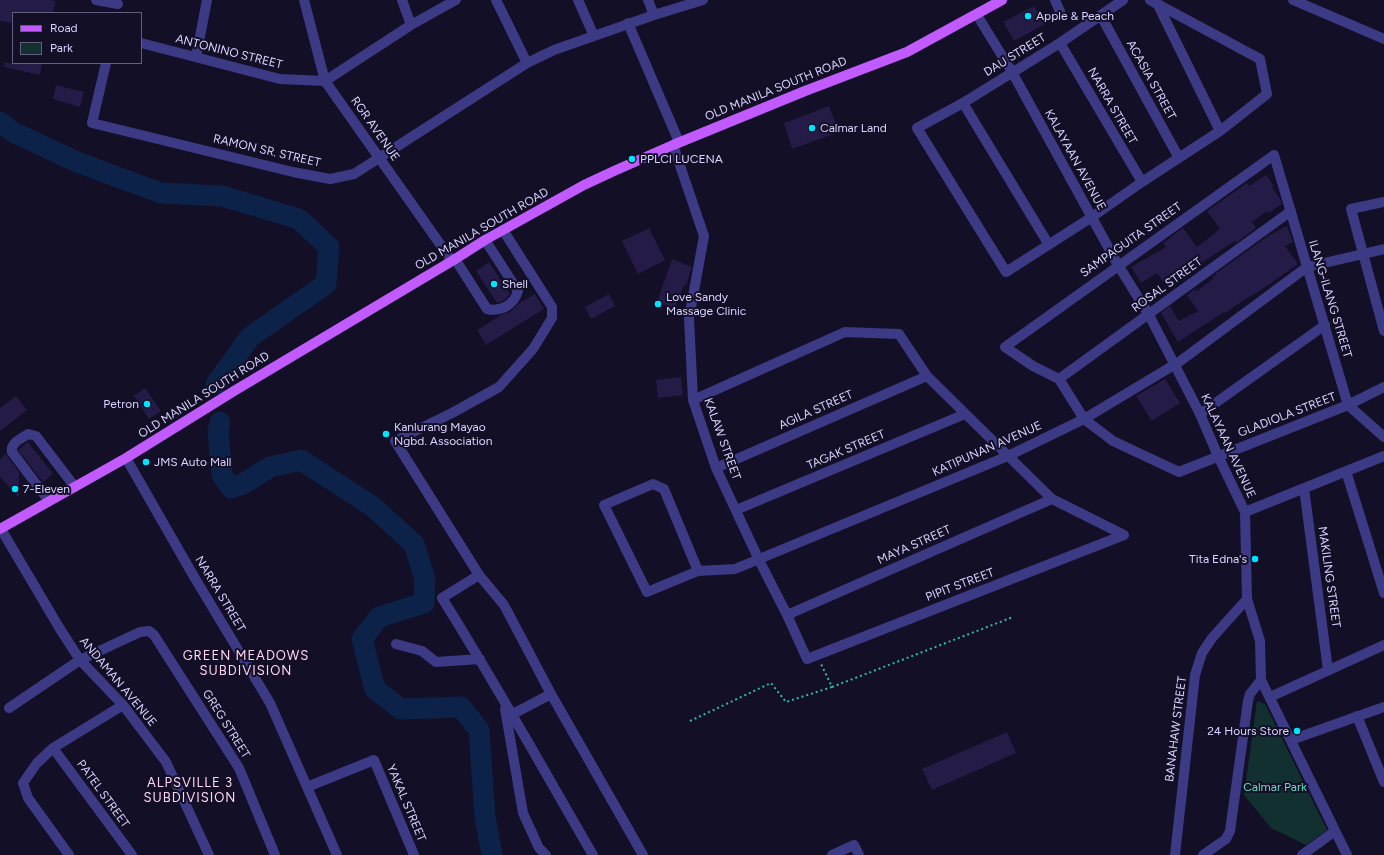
<!DOCTYPE html>
<html>
<head>
<meta charset="utf-8">
<style>
  body { margin:0 }
  #map { position:relative; width:1384px; height:855px; overflow:hidden; background:#130f26; font-family:Figtree,sans-serif }
  canvas { display:block }
  .legend { position:absolute; left:12px; top:12px; width:130px; height:52px; box-sizing:border-box; background:#130f26; border:1px solid #625e7d; margin:0; padding:5px 7px; list-style:none; font-size:12px; color:#d9d4ff }
  .legend li { display:flex; align-items:center; gap:8px; height:20px }
  .legend b { width:20px; border:1px solid #625e7d }
</style>
</head>
<body>
<div id="map">
<canvas width="1384" height="855"></canvas>
<ul class="legend">
<li><b style="height:5px;background:#c25bff"></b>Road</li>
<li><b style="height:11px;background:#12302f"></b>Park</li>
</ul>
</div>
<script>
const ctx = document.querySelector('canvas').getContext('2d');
ctx.lineJoin = 'round';
function fillPath(path, color) {
  ctx.fillStyle = color;
  ctx.fill(path, 'evenodd');
}
function trace(path, color, width, dash) {
  ctx.strokeStyle = color;
  ctx.lineWidth = width;
  ctx.lineCap = dash ? 'butt' : 'round';
  ctx.setLineDash(dash || []);
  ctx.stroke(path);
}
function label(font, color, halo, rows, align = 'center') {
  ctx.font = font + ' Figtree,sans-serif';
  ctx.lineWidth = 4;
  ctx.setLineDash([]);
  ctx.textBaseline = 'middle';
  ctx.strokeStyle = halo;
  ctx.fillStyle = color;
  for (const [text, x, y, turn = 0] of rows) {
    ctx.save();
    ctx.translate(x, y);
    ctx.rotate((+turn || 0) * Math.PI / 180);
    ctx.textAlign = isNaN(turn) ? turn : align;
    if (halo) ctx.strokeText(text, 0, 0);
    ctx.fillText(text, 0, 0);
    ctx.restore();
  }
}
const green = new Path2D(`
  M1257,701L1265,704L1327,830L1306,845L1271,828L1244,795Z`);
const river = new Path2D(`
  M0,122L13,132L77,162L161,193L222,196L299,219L329,247L326,284L250,337L216,384
  M220,422L218,432L222,475L231,488L243,484L270,467L301,460L372,506L414,544L425,579L424,603L379,617L362,639L375,689L401,709L461,707L479,730L485,816L492,855`);
const building = new Path2D(`
  M0,0H51L56,1L53,13H13L11,23L0,21Z
  M1034,6L1045,24L1014,41L1003,22Z
  M4,63H42L40,75L4,67Z
  M56,85L84,92L80,107L53,99Z
  M829,106L839,132L792,149L784,123Z
  M1266,175L1274,186L1272,187L1280,199L1282,204L1268,213L1267,211L1252,222L1256,228L1236,243L1235,241L1166,286L1157,273L1141,283L1131,267L1166,247L1163,243L1183,228L1197,247L1220,229L1207,211L1247,183L1249,186Z
  M1287,226L1293,242L1285,246L1298,264L1261,290L1244,300L1225,313L1224,312L1178,342L1161,313L1170,306L1179,321L1198,311L1187,295L1195,289L1197,291L1213,279L1212,277L1216,275L1215,274L1268,236Z
  M649,228L665,260L638,274L622,241Z
  M672,259L692,267L686,286L684,285L675,309L657,302Z
  M489,262L510,294L506,299L500,302L497,303L476,271Z
  M535,294L544,309L486,345L477,330L501,315L510,312L518,304Z
  M609,294L615,306L591,319L585,307Z
  M681,377L683,395L658,398L656,380Z
  M1165,379L1180,403L1152,421L1136,396Z
  M145,388L161,411L149,419L134,396Z
  M16,396L27,410L0,431V408Z
  M28,442L53,474L43,482L18,450Z
  M6,454L19,472V498L0,477V459Z
  M1007,732L1016,753L932,790L922,769Z`);
const path = new Path2D(`
  M832,687L1013,617
  M690,721L771,683L786,702L832,687L821,664`);
const minor = new Path2D(`
  M96,0L118,4
  M304,0L325,81L452,261
  M402,0L411,25
  M496,0L527,63
  M578,0L594,36
  M648,0L654,15
  M1055,0L1062,16
  M1123,0L1060,43L963,103L917,128L1006,272L1092,217L1142,182L1220,131L1267,94L1260,59L1150,0
  M1293,0L1384,39
  M1157,3L1220,131
  M977,15L1012,72L1118,265L1149,315L1200,414L1218,456L1245,512L1247,599L1260,641L1261,680L1347,855
  M1101,16L1179,158
  M628,23L679,142
  M141,43L280,79L325,81L411,25L456,0
  M1060,43L1142,182
  M196,57L207,0
  M106,63L92,123L293,172L330,179L354,174L527,63L554,50L654,15L703,0
  M963,103L1049,245
  M673,145L704,236L689,318L693,400L716,468L759,560L787,615L807,659L1124,535
  M1384,202L1351,209L1384,331
  M503,230L552,307V318L533,349L499,387L452,413L395,441L479,575L504,605L551,694L643,855
  M455,259L487,309C501,312 514,305 518,291L485,240
  M1059,379L1291,211
  M1384,387L1348,405L1179,472L1113,441L1084,419L1059,379L1033,366L1005,347L1274,155L1348,405L1384,437
  M693,400L845,332L899,334L927,376L1052,499L1124,535
  M1200,414L1325,325
  M126,458L193,575L270,703L337,855
  M716,468L927,376
  M1346,471L1384,593
  M1304,488L1328,670
  M49,501L12,452C10,443 21,439 28,434L36,436L75,487
  M736,510L965,414
  M1245,512L1384,456
  M1,529L60,629L80,660L123,705L166,762L209,855
  M698,571L664,489L653,484L604,505L647,592L698,571L735,569L1008,456L1084,419L1179,362L1307,267L1384,249
  M479,575L442,598C495,682 543,769 593,855
  M787,615L1052,499
  M396,644L422,651L436,662L480,659
  M1270,697L1384,645
  M9,708L80,660L140,632L149,631L154,635L239,768L275,855
  M505,709L523,813L539,848L546,855
  M511,715L551,694
  M1357,716L1384,782
  M1291,740L1384,707
  M53,748L132,855
  M307,787L374,760L414,855
  M69,855L28,798L23,783L37,763L53,748L123,705
  M832,855L854,845L859,855
  M1175,855L1195,675L1202,653L1212,638L1247,599
  M1203,855L1226,839L1230,831L1248,701L1250,694L1261,680
  M1302,855L1335,831`);
const major = new Path2D(`
  M0,529L126,458L234,391L452,261L485,240L584,185L614,171L673,145L805,91L907,52L1002,0`);
const markers = [
  [1028,16,4,"#00e5ff"],
  [812,128,4,"#00e5ff"],
  [632,159,4,"#00e5ff"],
  [494,284,4,"#00e5ff"],
  [658,304,4,"#00e5ff"],
  [147,404,4,"#00e5ff"],
  [386,434,4,"#00e5ff"],
  [146,462,4,"#00e5ff"],
  [15,489,4,"#00e5ff"],
  [1255,559,4,"#00e5ff"],
  [1297,731,4,"#00e5ff"]
];
const poiNames = [
  ["Apple & Peach",1036,16],
  ["Calmar Land",820,128],
  ["PPLCI LUCENA",640,159],
  ["Shell",502,284],
  ["Love Sandy",666,297],
  ["Massage Clinic",666,311],
  ["Petron",139,404,"right"],
  ["Kanlurang Mayao",394,427],
  ["Ngbd. Association",394,441],
  ["JMS Auto Mall",154,462],
  ["7-Eleven",23,489],
  ["Tita Edna's",1247,559,"right"],
  ["24 Hours Store",1289,731,"right"]
];
const streetNames = [
  ["ANTONINO STREET",229,52,14],
  ["DAU STREET",1015,55,-32],
  ["ACASIA STREET",1151,80,61],
  ["OLD MANILA SOUTH ROAD",776,89,-22],
  ["NARRA STREET",1112,106,60],
  ["RGR AVENUE",375,129,55],
  ["RAMON SR. STREET",267,151,13],
  ["KALAYAAN AVENUE",1075,160,61],
  ["OLD MANILA SOUTH ROAD",482,229,-30],
  ["SAMPAGUITA STREET",1131,240,-35],
  ["ROSAL STREET",1167,285,-36],
  ["ILANG-ILANG STREET",1330,299,73],
  ["OLD MANILA SOUTH ROAD",204,395,-32],
  ["AGILA STREET",816,410,-24],
  ["GLADIOLA STREET",1287,415,-21],
  ["KALAW STREET",722,439,70],
  ["KALAYAAN AVENUE",1228,446,65],
  ["KATIPUNAN AVENUE",987,449,-24],
  ["TAGAK STREET",846,450,-23],
  ["MAYA STREET",914,545,-24],
  ["MAKILING STREET",1329,577,82],
  ["PIPIT STREET",960,585,-21],
  ["NARRA STREET",220,594,59],
  ["ANDAMAN AVENUE",118,682,50],
  ["GREG STREET",226,724,58],
  ["BANAHAW STREET",1176,729,-83],
  ["PATEL STREET",103,794,54],
  ["YAKAL STREET",406,803,67]
];
const parkNames = [
  ["Calmar Park",1275,787]
];
const neighbourhoodNames = [
  ["GREEN MEADOWS",246,656],
  ["SUBDIVISION",246,671],
  ["ALPSVILLE 3",190,783],
  ["SUBDIVISION",190,798]
];
fillPath(green, '#12302f');
trace(river, '#0c2248', 21);
fillPath(building, '#241b47');
trace(path, '#2fb8b0', 2, [2, 3]);
trace(minor, '#3d3a85', 10);
trace(major, '#c25bff', 10);
for (const [x, y, r, color] of markers) {
  const dot = new Path2D();
  dot.arc(x, y, r, 0, 2 * Math.PI);
  ctx.fillStyle = color;
  ctx.fill(dot);
  trace(dot, '#130f26', 1.5);
}
label('12px', '#d9d4ff', '#130f26', poiNames, 'left');
label('12px', '#d9d4ff', '#130f26', streetNames);
label('12px', '#5fe0c0', '#130f26', parkNames);
ctx.letterSpacing = '1px';
label('13px', '#ffd6f0', '#130f26', neighbourhoodNames);
ctx.letterSpacing = '0px';
</script>
</body>
</html>
